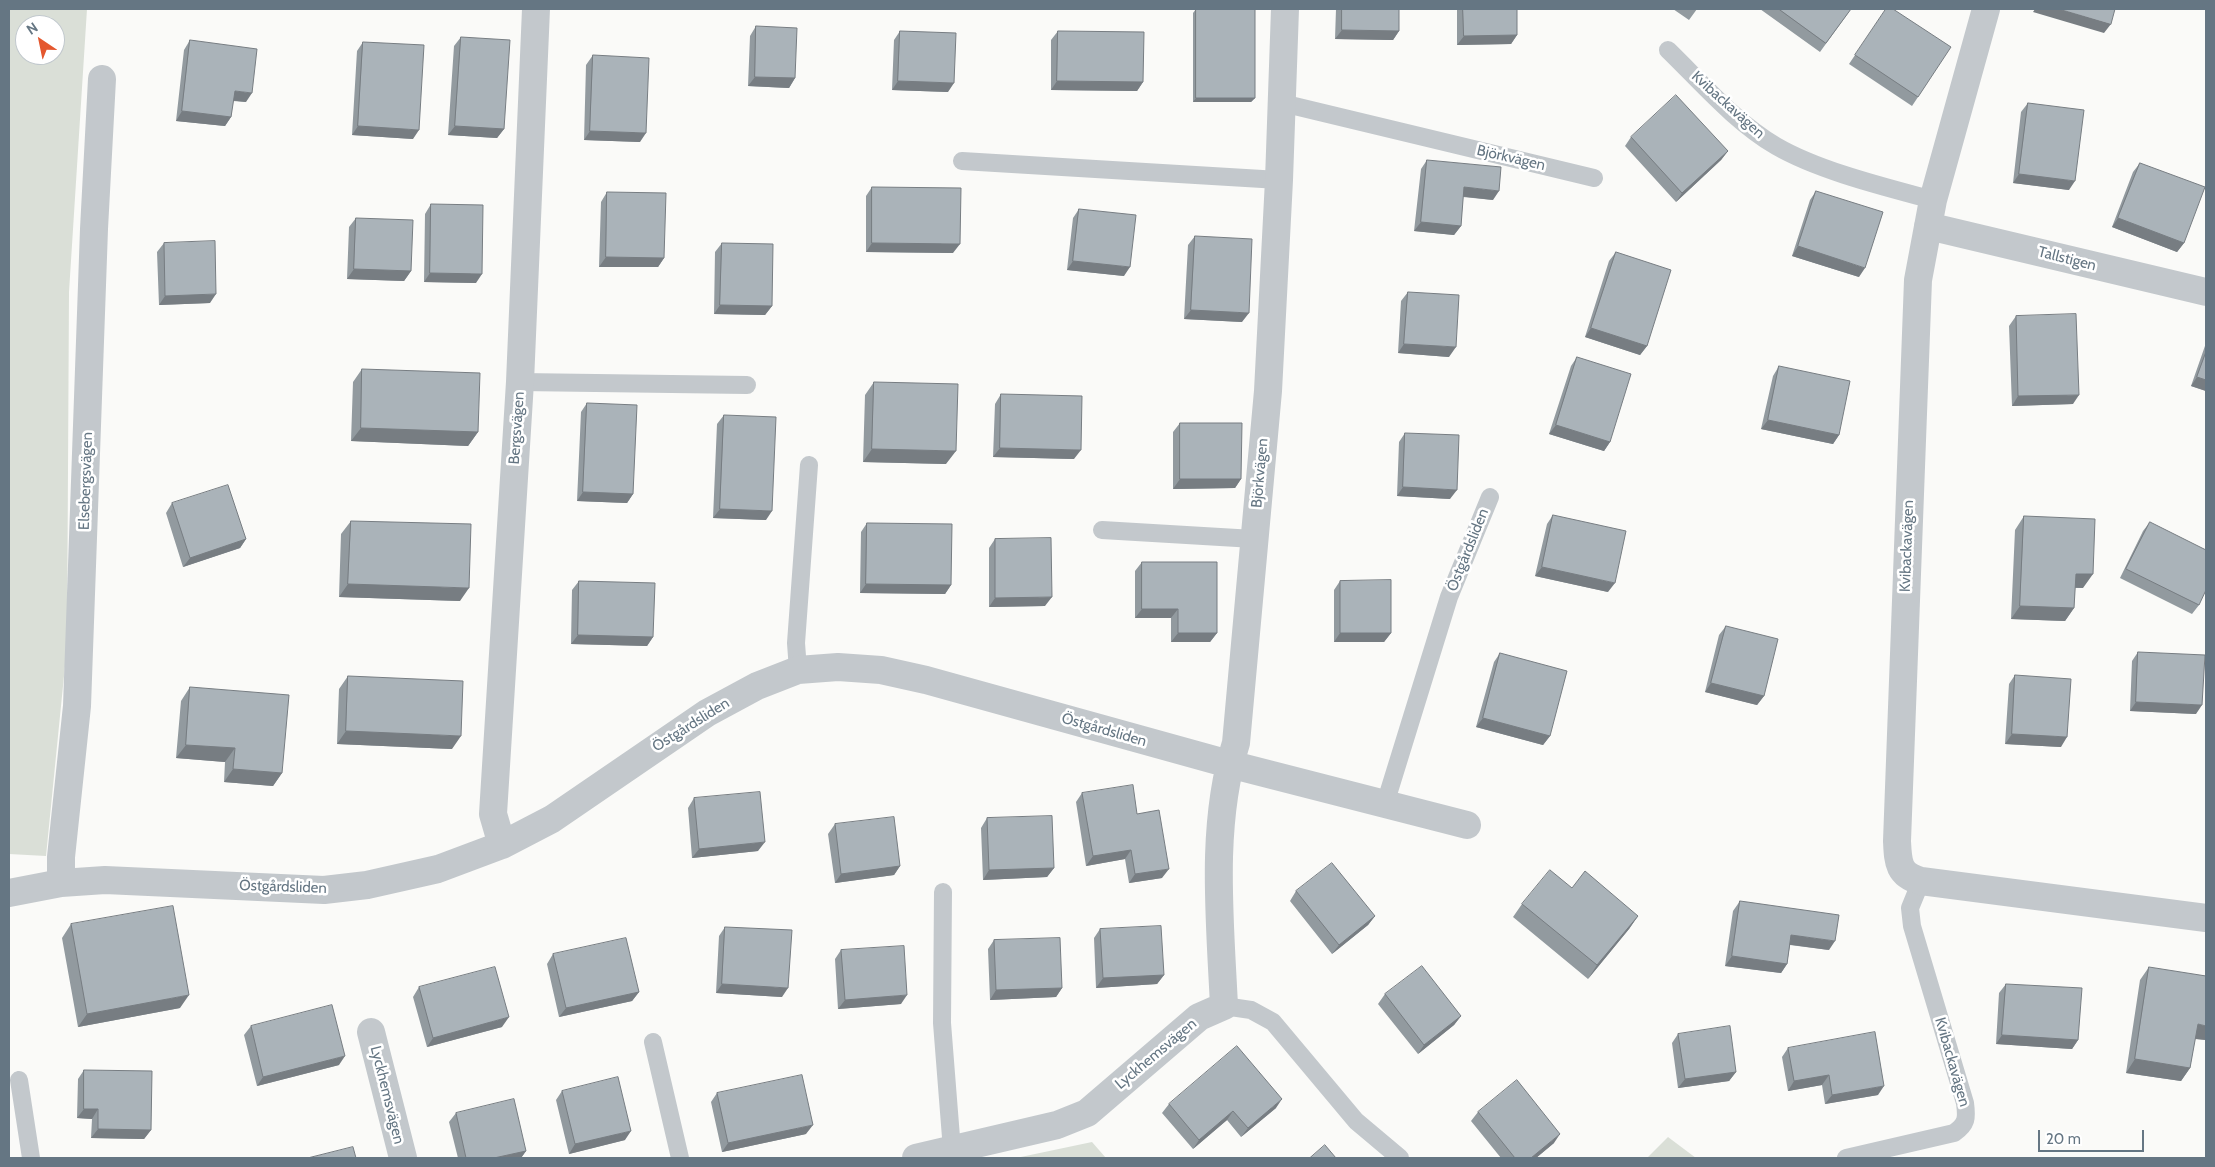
<!DOCTYPE html>
<html>
<head>
<meta charset="utf-8">
<style>
  body { margin:0 }
  #map { position:relative; width:2215px; height:1167px; overflow:hidden; background:#fafaf8; font-family:Cabin,sans-serif }
  canvas { display:block }
  .frame { position:absolute; inset:0; border:10px solid #657683; pointer-events:none }
  .north { position:absolute; left:15px; top:15px; width:50px; height:50px; box-sizing:border-box; background:#fff; border:1px solid #c1c8cd; border-radius:50%; rotate:326deg; font-size:14px; font-weight:700; line-height:20px; text-align:center; color:#657683 }
  .north::after { content:''; display:block; margin:auto; width:18px; height:22px; background:#e4572e; clip-path:polygon(50% 0,100% 100%,50% 72%,0 100%) }
  .scale { position:absolute; left:2038px; top:1130px; width:106px; height:22px; box-sizing:border-box; border:2px solid #657683; border-top:0; padding-left:6px; font-size:15px; line-height:18px; white-space:nowrap; color:#657683; -webkit-text-stroke:4px #fff; paint-order:stroke }
</style>
</head>
<body>
<div id="map">
<canvas width="2215" height="1167"></canvas>
<div class="frame"></div>
<div class="north">N</div>
<div class="scale">20 m</div>
</div>
<script>
const ctx = document.querySelector('canvas').getContext('2d');
ctx.lineJoin = 'round';
function fillPath(path, color) {
  ctx.fillStyle = color;
  ctx.fill(path, 'evenodd');
}
function trace(path, color, width, dash) {
  ctx.strokeStyle = color;
  ctx.lineWidth = width;
  ctx.lineCap = dash ? 'butt' : 'round';
  ctx.setLineDash(dash || []);
  ctx.stroke(path);
}
function label(font, color, halo, rows, align = 'center') {
  ctx.font = font + ' Cabin,sans-serif';
  ctx.lineWidth = 5;
  ctx.setLineDash([]);
  ctx.textBaseline = 'middle';
  ctx.strokeStyle = halo;
  ctx.fillStyle = color;
  for (const [text, x, y, turn = 0] of rows) {
    ctx.save();
    ctx.translate(x, y);
    ctx.rotate((+turn || 0) * Math.PI / 180);
    ctx.textAlign = isNaN(turn) ? turn : align;
    if (halo) ctx.strokeText(text, 0, 0);
    ctx.fillText(text, 0, 0);
    ctx.restore();
  }
}
const green = new Path2D(`
  M9,9H87L69,292L67,646L46,856L9,854ZM25,25H55V55H25Z
  M1668,1137L1696,1158H1647Z
  M1092,1142L1106,1158H1016Z`);
const lane = new Path2D(`
  M1668,50C1702,83 1735,122 1776,146C1819,171 1885,187 1933,200
  M1282,103L1594,178
  M962,161L1279,180
  M520,382L747,385
  M1102,530L1254,539
  M798,670L796,643L809,465
  M1385,804L1449,597L1490,497
  M943,892L942,1023L952,1150
  M1224,1006L1251,1010L1273,1022L1356,1121L1400,1158
  M653,1042L680,1158
  M19,1080L31,1158
  M1846,1158L1954,1133C1967,1124 1967,1118 1965,1103L1912,926L1910,908L1921,881`);
const street = new Path2D(`
  M1986,9L1933,200L1918,280L1897,841C1898,862 1898,875 1921,881L2206,918
  M1928,226L2206,292
  M502,845L493,814L520,382L536,9
  M61,883V857L77,706L94,229L102,79
  M9,893L61,883L105,880L324,890L367,885L438,869L502,845L552,819L707,713L757,686L798,670L838,667L881,670L926,680L1229,764L1467,825
  M371,1032L403,1158
  M916,1158L1057,1125L1087,1113L1199,1017L1224,1006C1220,920 1210,825 1236,743L1268,391L1279,180L1285,9`);
const wall = new Path2D(`
  M1196,9L1255,98L1251,102H1193V13Z
  M1336,9H1399V31L1393,40L1335,39Z
  M1457,9H1517V35L1511,44L1457,45Z
  M1673,9H1697L1689,20Z
  M1760,9H1851L1820,52Z
  M1886,9L1918,97L1912,106L1849,64Z
  M756,26L795,78L789,88L748,86L750,36Z
  M900,31L948,92L892,90L894,40Z
  M1058,31L1143,82L1137,91L1051,90V40Z
  M461,37L504,129L497,138L448,135L454,46Z
  M190,40L246,102L233,101L231,117L225,126L176,121L184,50Z
  M363,42L413,139L352,135L357,51Z
  M593,55L640,142L584,140L586,65Z
  M2028,103L2069,190L2013,183L2021,112Z
  M1631,137L1728,151L1721,160L1676,202L1625,146Z
  M1427,160L1493,200L1463,197L1461,226L1454,235L1414,231L1421,169Z
  M2140,163L2184,243L2177,252L2112,227L2133,172Z
  M872,187L953,253L866,252V196Z
  M1816,191L1859,277L1792,256L1810,200Z
  M607,192L664,258L658,267H599L601,202Z
  M431,204L476,283L424,282L425,214Z
  M1079,209L1124,276L1067,270L1073,218Z
  M356,218L411,271L404,281L347,279L349,227Z
  M1195,236L1242,322L1184,319L1188,245Z
  M164,243L210,303L159,305L157,252Z
  M722,243L772,306L765,315L714,314L715,252Z
  M1616,252L1647,346L1640,355L1585,337L1609,261Z
  M1408,292L1449,357L1398,353L1401,301Z
  M2016,316L2073,404L2012,406L2009,326Z
  M2206,343V391L2191,386Z
  M1577,357L1610,442L1604,451L1549,434L1571,366Z
  M1779,366L1839,435L1833,444L1761,429L1773,376Z
  M362,369L478,432L468,446L351,441L353,382Z
  M874,382L946,464L863,462L865,395Z
  M1001,394L1074,459L993,457L995,404Z
  M587,403L633,494L627,503L577,501L581,412Z
  M724,415L766,520L713,518L717,424Z
  M1180,423L1241,479L1235,488L1173,489V432Z
  M1405,433L1450,499L1397,496L1399,442Z
  M172,503L246,539L240,548L183,567L166,513Z
  M1553,515L1608,592L1535,576L1547,524Z
  M2024,516L2083,588H2075L2074,608L2065,621L2011,619L2015,530Z
  M351,521L460,601L339,597L341,534Z
  M2150,522L2199,605L2192,614L2120,578L2143,531Z
  M867,523L951,585L945,594L860,593L861,532Z
  M995,539L1045,606L989,607V548Z
  M1142,562L1217,633L1210,642H1171V618H1135V571Z
  M579,581L653,637L647,646L571,644L572,590Z
  M1340,581L1391,633L1384,642H1334V590Z
  M1726,626L1764,696L1757,705L1705,692L1719,635Z
  M2138,652L2196,714L2130,711L2132,661Z
  M1500,653L1550,736L1543,745L1476,727L1494,662Z
  M2015,675L2061,747L2005,744L2009,684Z
  M348,676L452,749L337,744L339,689Z
  M190,687L282,773L273,786L224,782L225,762L176,758L181,701Z
  M1082,793L1137,814L1162,878L1129,883L1125,859L1086,866L1076,802Z
  M694,798L758,851L692,858L688,808Z
  M987,818L1054,868L1047,877L983,880L981,828Z
  M835,824L900,866L894,875L835,883L828,834Z
  M1572,888L1638,916L1629,929L1588,979L1513,917L1522,904Z
  M1296,891L1375,916L1368,925L1332,954L1290,901Z
  M1740,901L1829,950L1790,945L1787,964L1781,973L1725,966L1733,911Z
  M71,924L180,1008L78,1027L62,938Z
  M725,927L782,997L716,993L719,936Z
  M1100,929L1164,975L1157,984L1096,988L1094,938Z
  M994,940L1062,988L1056,997L990,1000L988,949Z
  M841,950L901,1004L838,1009L835,959Z
  M553,954L639,992L632,1001L559,1017L547,964Z
  M2149,967L2206,1040L2195,1039L2190,1068L2181,1081L2126,1073L2140,980Z
  M2006,984L2078,1040L2072,1049L1996,1044L1999,993Z
  M419,987L502,1027L427,1047L413,997Z
  M1385,994L1461,1016L1454,1025L1418,1054L1378,1004Z
  M251,1026L339,1065L257,1086L244,1035Z
  M1678,1034L1736,1072L1729,1081L1678,1088L1672,1043Z
  M1788,1048L1878,1095L1825,1104L1822,1085L1788,1091L1782,1057Z
  M84,1070L151,1130L144,1139L91,1138L92,1119L77,1118L78,1079Z
  M562,1091L625,1140L569,1154L556,1100Z
  M717,1093L806,1134L722,1152L711,1102Z
  M1169,1104L1276,1108L1241,1137L1227,1120L1193,1149L1162,1113Z
  M1478,1112L1554,1143L1536,1158H1501L1471,1121Z
  M456,1113L526,1151L521,1158H458L449,1122Z`);
const shadedWall = new Path2D(`
  M2035,9H2059L2111,24L2104,33L2033,12Z
  M1342,30L1399,31L1393,40L1335,39Z
  M1517,35L1511,44L1457,45L1464,36Z
  M755,77L795,78L789,88L748,86Z
  M898,81L954,83L948,92L892,90Z
  M1057,81L1143,82L1137,91L1051,90Z
  M235,91L252,93L246,102L228,100Z
  M1196,98H1255L1251,102H1193Z
  M182,111L231,117L225,126L176,121Z
  M358,126L419,130L413,139L352,135Z
  M455,126L504,129L497,138L448,135Z
  M590,131L646,133L640,142L584,140Z
  M1728,151L1721,160L1676,202L1682,193Z
  M2019,174L2075,181L2069,190L2013,183Z
  M1464,187L1499,191L1493,200L1458,196Z
  M2118,218L2184,243L2177,252L2112,227Z
  M1421,222L1461,226L1454,235L1414,231Z
  M872,243L960,244L953,253L866,252Z
  M1798,246L1865,268L1859,277L1792,256Z
  M606,257L664,258L658,267H599Z
  M1073,261L1130,267L1124,276L1067,270Z
  M354,269L411,271L404,281L347,279Z
  M430,273L482,274L476,283L424,282Z
  M216,294L210,303L159,305L165,296Z
  M720,305L772,306L765,315L714,314Z
  M1191,310L1249,313L1242,322L1184,319Z
  M1591,328L1647,346L1640,355L1585,337Z
  M1404,344L1456,347L1449,357L1398,353Z
  M2197,377L2206,380V391L2191,386Z
  M2079,395L2073,404L2012,406L2018,396Z
  M1768,420L1839,435L1833,444L1761,429Z
  M1556,425L1610,442L1604,451L1549,434Z
  M361,428L478,432L468,446L351,441Z
  M1000,448L1081,450L1074,459L993,457Z
  M872,449L956,451L946,464L863,462Z
  M1180,479H1241L1235,488L1173,489Z
  M1403,487L1457,490L1450,499L1397,496Z
  M583,492L633,494L627,503L577,501Z
  M720,509L772,511L766,520L713,518Z
  M246,539L240,548L183,567L190,558Z
  M1542,567L1615,583L1608,592L1535,576Z
  M2076,574H2093L2083,588L2066,587Z
  M348,584L469,588L460,601L339,597Z
  M866,584L951,585L945,594L860,593Z
  M1052,597L1045,606L989,607L995,598Z
  M2020,606L2074,608L2065,621L2011,619Z
  M1142,609H1178L1171,618H1135Z
  M1178,633H1217L1210,642H1171Z
  M1340,633H1391L1384,642H1334Z
  M578,635L653,637L647,646L571,644Z
  M1711,683L1764,696L1757,705L1705,692Z
  M2136,702L2202,705L2196,714L2130,711Z
  M1483,718L1550,736L1543,745L1476,727Z
  M346,731L461,736L452,749L337,744Z
  M2012,734L2067,737L2061,747L2005,744Z
  M186,745L235,748L225,762L176,758Z
  M233,769L282,773L273,786L224,782Z
  M765,842L758,851L692,858L699,849Z
  M1131,850L1125,859L1086,866L1093,856Z
  M900,866L894,875L835,883L841,874Z
  M1054,868L1047,877L983,880L989,870Z
  M1169,869L1162,878L1129,883L1135,874Z
  M1375,916L1368,925L1332,954L1339,945Z
  M1638,916L1629,929L1588,979L1597,965Z
  M1791,935L1835,941L1829,950L1785,944Z
  M1732,956L1787,964L1781,973L1725,966Z
  M1164,975L1157,984L1096,988L1103,978Z
  M722,984L788,988L782,997L716,993Z
  M1062,988L1056,997L990,1000L996,990Z
  M639,992L632,1001L559,1017L566,1008Z
  M189,995L180,1008L78,1027L87,1014Z
  M907,995L901,1004L838,1009L845,1000Z
  M1461,1016L1454,1025L1418,1054L1424,1045Z
  M509,1017L502,1027L427,1047L433,1038Z
  M2198,1024L2206,1026V1040L2188,1038Z
  M2002,1035L2078,1040L2072,1049L1996,1044Z
  M345,1056L339,1065L257,1086L263,1077Z
  M2135,1059L2190,1068L2181,1081L2126,1073Z
  M1736,1072L1729,1081L1678,1088L1685,1079Z
  M1829,1075L1822,1085L1788,1091L1794,1081Z
  M1884,1086L1878,1095L1825,1104L1832,1095Z
  M1282,1099L1276,1108L1241,1137L1248,1128Z
  M84,1109H98L92,1119L77,1118Z
  M1233,1111L1227,1120L1193,1149L1199,1140Z
  M813,1125L806,1134L722,1152L728,1143Z
  M98,1129L151,1130L144,1139L91,1138Z
  M631,1131L625,1140L569,1154L575,1144Z
  M1560,1134L1554,1143L1536,1158H1531Z
  M526,1151L521,1158H494Z`);
const building = new Path2D(`
  M1196,9H1255V98H1196Z
  M1342,9H1399V31L1342,30Z
  M1463,9H1517V35L1464,36Z
  M1779,9H1851L1826,43Z
  M1886,9H1893L1951,47L1918,97L1855,55Z
  M2059,9H2115L2111,24Z
  M756,26L797,28L795,78L755,77Z
  M900,31L956,33L954,83L898,81Z
  M1058,31L1144,32L1143,82L1057,81Z
  M461,37L510,40L504,129L455,126Z
  M190,40L257,49L252,93L235,91L231,117L182,111Z
  M363,42L424,45L419,130L358,126Z
  M593,55L649,58L646,133L590,131Z
  M1676,95L1728,151L1682,193L1631,137Z
  M2028,103L2084,110L2075,181L2019,174Z
  M1427,160L1501,167L1499,191L1464,187L1461,226L1421,222Z
  M2140,163L2205,187L2184,243L2118,218Z
  M872,187L961,188L960,244L872,243Z
  M1816,191L1883,212L1865,268L1798,246Z
  M607,192L666,193L664,258L606,257Z
  M431,204L483,205L482,274L430,273Z
  M1079,209L1136,215L1130,267L1073,261Z
  M356,218L413,220L411,271L354,269Z
  M1195,236L1252,239L1249,313L1191,310Z
  M215,241L216,294L165,296L164,243Z
  M722,243L773,244L772,306L720,305Z
  M1616,252L1671,270L1647,346L1591,328Z
  M1408,292L1459,295L1456,347L1404,344Z
  M2076,314L2079,395L2018,396L2016,316Z
  M2206,352V380L2197,377Z
  M1577,357L1631,374L1610,442L1556,425Z
  M1779,366L1850,381L1839,435L1768,420Z
  M362,369L480,373L478,432L361,428Z
  M874,382L958,384L956,451L872,449Z
  M1001,394L1082,396L1081,450L1000,448Z
  M587,403L637,405L633,494L583,492Z
  M724,415L776,417L772,511L720,509Z
  M1180,423H1242L1241,479H1180Z
  M1405,433L1459,435L1457,490L1403,487Z
  M228,485L246,539L190,558L172,503Z
  M1553,515L1626,531L1615,583L1542,567Z
  M2024,516L2095,519L2093,574H2076L2074,608L2020,606Z
  M351,521L471,524L469,588L348,584Z
  M2150,522L2206,550V590L2199,605L2126,569Z
  M867,523L952,524L951,585L866,584Z
  M1051,538L1052,597L995,598V539Z
  M1142,562H1217V633H1178V609H1142Z
  M1391,580V633H1340V581Z
  M579,581L655,583L653,637L578,635Z
  M1726,626L1778,639L1764,696L1711,683Z
  M2138,652L2205,655L2202,705L2136,702Z
  M1500,653L1567,671L1550,736L1483,718Z
  M2015,675L2071,679L2067,737L2012,734Z
  M348,676L463,681L461,736L346,731Z
  M190,687L289,695L282,773L233,769L235,748L186,745Z
  M1133,785L1137,814L1159,810L1169,869L1135,874L1131,850L1093,856L1082,793Z
  M760,792L765,842L699,849L694,798Z
  M1052,816L1054,868L989,870L987,818Z
  M894,817L900,866L841,874L835,824Z
  M1332,863L1375,916L1339,945L1296,891Z
  M1550,870L1572,888L1585,871L1638,916L1597,965L1522,904Z
  M1740,901L1839,915L1835,941L1791,935L1787,964L1732,956Z
  M173,906L189,995L87,1014L71,924Z
  M1161,926L1164,975L1103,978L1100,929Z
  M725,927L792,930L788,988L722,984Z
  M626,938L639,992L566,1008L553,954Z
  M1060,938L1062,988L996,990L994,940Z
  M904,946L907,995L845,1000L841,950Z
  M1422,966L1461,1016L1424,1045L1385,994Z
  M495,967L509,1017L433,1038L419,987Z
  M2149,967L2206,976V1026L2198,1024L2190,1068L2135,1059Z
  M2006,984L2082,988L2078,1040L2002,1035Z
  M332,1005L345,1056L263,1077L251,1026Z
  M1730,1026L1736,1072L1685,1079L1678,1034Z
  M1875,1032L1884,1086L1832,1095L1829,1075L1794,1081L1788,1048Z
  M1237,1046L1282,1099L1248,1128L1233,1111L1199,1140L1169,1104Z
  M84,1070L152,1071L151,1130L98,1129V1109H84Z
  M802,1075L813,1125L728,1143L717,1093Z
  M618,1077L631,1131L575,1144L562,1091Z
  M1517,1080L1560,1134L1531,1158H1515L1478,1112Z
  M514,1099L526,1151L494,1158H466L456,1113Z
  M1325,1145L1336,1158H1310Z
  M353,1147L356,1158H308Z`);
const streetNames = [
  ["Kvibackavägen",1728,105,42],
  ["Björkvägen",1511,158,13],
  ["Tallstigen",2067,259,14],
  ["Bergsvägen",517,428,-86],
  ["Björkvägen",1260,473,-85],
  ["Elsebergsvägen",86,481,-88],
  ["Kvibackavägen",1907,546,-88],
  ["Östgårdsliden",1468,550,-68],
  ["Östgårdsliden",691,725,-32],
  ["Östgårdsliden",1104,730,16],
  ["Östgårdsliden",283,887,2],
  ["Lyckhemsvägen",1156,1054,-40],
  ["Kvibackavägen",1952,1062,74],
  ["Lyckhemsvägen",387,1095,76]
];
fillPath(green, '#dadfd7');
trace(lane, '#c3c8cc', 18);
trace(street, '#c3c8cc', 28);
fillPath(wall, '#929a9f');
fillPath(shadedWall, '#777d82');
fillPath(building, '#aab3b9');
trace(building, '#777d82', 1);
label('15px', '#657683', '#fff', streetNames);
</script>
</body>
</html>
